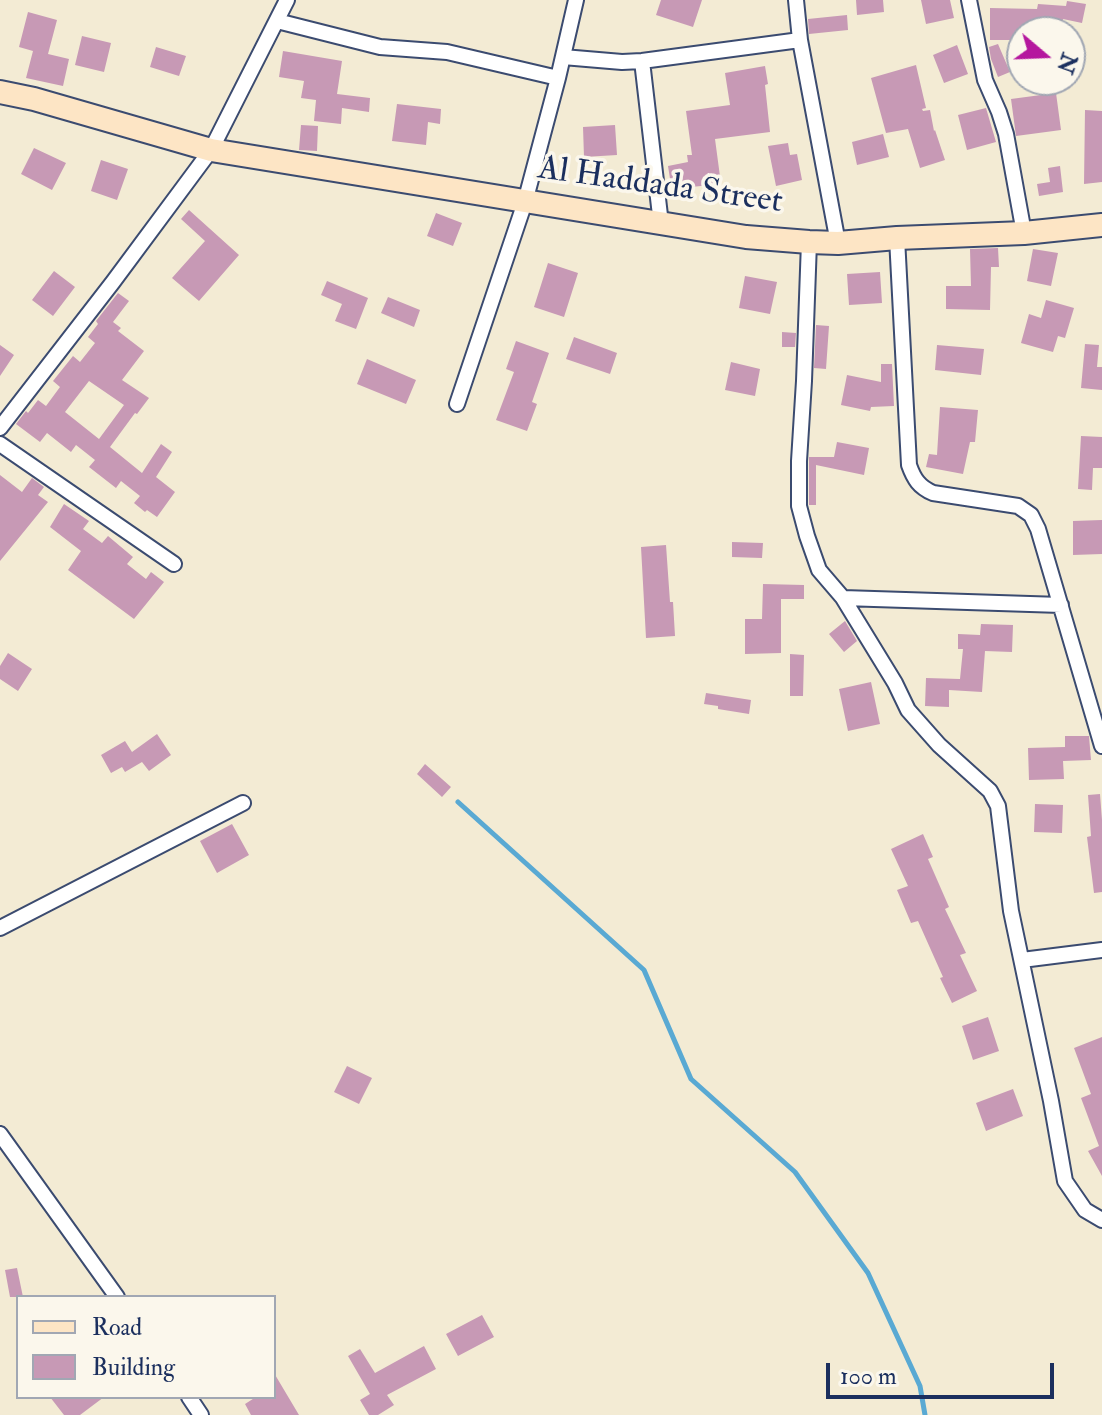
<!DOCTYPE html>
<html>
<head>
<meta charset="utf-8">
<style>
  body { margin:0 }
  #map { position:relative; width:1102px; height:1415px; overflow:hidden; background:#f3ebd4; font-family:"IM FELL Double Pica",serif }
  canvas { display:block }
  .legend { position:absolute; left:16px; top:1295px; width:260px; height:104px; box-sizing:border-box; background:#fbf7ec; border:2px solid #a1a7b3; margin:0; padding:10px 14px; list-style:none; font-size:24px; color:#1b2f5e }
  .legend li { display:flex; align-items:center; gap:16px; height:40px }
  .legend b { width:40px; border:2px solid #a1a7b3 }
  .north { position:absolute; left:1006px; top:16px; width:80px; height:80px; box-sizing:border-box; background:#fbf7ec; border:2px solid #a1a7b3; border-radius:50%; rotate:109deg; font-size:22px; font-weight:700; line-height:32px; text-align:center; color:#1b2f5e }
  .north::after { content:''; display:block; margin:auto; width:28px; height:36px; background:#b5179e; clip-path:polygon(50% 0,100% 100%,50% 72%,0 100%) }
  .scale { position:absolute; left:826px; top:1363px; width:228px; height:36px; box-sizing:border-box; border:4px solid #1b2f5e; border-top:0; padding-left:10px; font-size:24px; line-height:28px; white-space:nowrap; color:#1b2f5e; -webkit-text-stroke:6px #fbf7ec; paint-order:stroke }
</style>
</head>
<body>
<div id="map">
<canvas width="1102" height="1415"></canvas>
<ul class="legend">
<li><b style="height:10px;background:#fde5c5"></b>Road</li>
<li><b style="height:22px;background:#c799b5"></b>Building</li>
</ul>
<div class="north">N</div>
<div class="scale">100 m</div>
</div>
<script>
const ctx = document.querySelector('canvas').getContext('2d');
ctx.lineJoin = 'round';
function trace(path, color, width, dash) {
  ctx.strokeStyle = color;
  ctx.lineWidth = width;
  ctx.lineCap = dash ? 'butt' : 'round';
  ctx.setLineDash(dash || []);
  ctx.stroke(path);
}
function fillPath(path, color) {
  ctx.fillStyle = color;
  ctx.fill(path, 'evenodd');
}
function label(font, color, halo, rows, align = 'center') {
  ctx.font = font + ' "IM FELL Double Pica",serif';
  ctx.lineWidth = 7;
  ctx.setLineDash([]);
  ctx.textBaseline = 'middle';
  ctx.strokeStyle = halo;
  ctx.fillStyle = color;
  for (const [text, x, y, turn = 0] of rows) {
    ctx.save();
    ctx.translate(x, y);
    ctx.rotate((+turn || 0) * Math.PI / 180);
    ctx.textAlign = isNaN(turn) ? turn : align;
    if (halo) ctx.strokeText(text, 0, 0);
    ctx.fillText(text, 0, 0);
    ctx.restore();
  }
}
const stream = new Path2D(`
  M458,802L644,970L691,1079L795,1172L868,1273L920,1386L925,1415`);
const building = new Path2D(`
  M661,0H702L693,27L656,15Z
  M856,0H883L884,12L857,15Z
  M921,0H950L954,18L926,24Z
  M1067,1L1086,4L1082,23L1063,19L1061,32H1020V40H990V8L1037,9L1038,4L1066,6Z
  M28,12L57,20L48,54L69,59L63,86L26,78L33,51L19,47Z
  M847,15L848,30L809,34L808,19Z
  M82,36L111,43L104,72L75,65Z
  M998,44L1010,72L998,77L991,59L989,47Z
  M957,45L968,74L944,83L933,55Z
  M156,47L186,56L179,76L150,67Z
  M283,51L342,61L337,94L370,98L369,112L342,108L341,124L314,121L316,100L301,98L304,81L279,77Z
  M916,65L926,108L922,109L923,111L930,110L934,131L935,130L945,160L920,168L908,129L886,133L871,78Z
  M765,66L768,84L765,85L770,132L715,139L721,184L691,187L690,181L671,185L668,166L688,162L687,155H692L686,111L730,105L725,73Z
  M1056,93L1061,130L1016,136L1011,99Z
  M397,104L441,109L440,124L428,122L426,145L392,141Z
  M986,108L996,142L967,150L958,115Z
  M1085,110L1102,111V182L1084,184Z
  M301,125L318,126L317,151L299,150Z
  M615,125L617,155L584,157L583,127Z
  M883,134L889,157L857,165L852,142Z
  M788,143L790,155L797,154L802,180L776,186L768,146Z
  M34,148L66,163L52,190L21,174Z
  M101,160L128,169L117,200L91,191Z
  M1060,166L1063,192L1039,196L1037,184L1050,182L1048,168Z
  M189,210L239,255L199,301L172,278L205,241L181,219Z
  M436,213L462,223L453,246L427,236Z
  M998,248L999,267H991L990,310L946,309V286H971L970,249Z
  M1033,249L1058,253L1051,286L1027,281Z
  M548,263L578,273L564,317L534,307Z
  M54,271L75,287L53,316L32,300Z
  M880,272L882,303L849,305L847,274Z
  M745,276L777,282L770,314L739,308Z
  M327,281L368,298L356,329L335,321L342,304L321,295Z
  M118,293L129,301L113,322L121,328L118,331L144,351L122,380L149,398L137,414L135,413L110,447L142,473L161,444L172,452L156,477L175,492L157,517L147,510L145,512L134,503L140,496L121,481L116,488L89,467L95,460L76,445L71,452L47,433L40,442L16,424L26,411L28,413L38,400L46,406L60,387L53,381L73,356L80,362L95,343L88,337L98,324L96,321ZM89,381L124,405L99,439L65,412Z
  M388,297L420,310L414,327L381,313Z
  M1046,300L1074,308L1065,338L1058,336L1053,352L1021,343L1029,314L1041,318Z
  M816,325L829,326L826,369L814,368Z
  M782,332L796,333L795,347H782Z
  M574,337L617,353L610,374L566,359Z
  M516,341L549,353L532,402L537,404L527,431L496,420L514,372L506,369Z
  M1085,344L1099,345L1097,367H1102V390L1081,388Z
  M0,345L14,355L0,376Z
  M937,345L984,349L981,375L935,370Z
  M367,359L416,380L406,404L357,384Z
  M731,362L760,369L755,396L725,390Z
  M881,364H892L894,406L871,407L870,411L841,405L847,375L881,382Z
  M940,407L978,410L975,442H970L963,474L926,467L929,454L937,455Z
  M1081,436L1102,437V468H1093L1092,490L1078,489Z
  M837,442L869,448L864,475L816,465V505H809V457H834Z
  M0,475L22,492L32,478L44,487L38,495L48,502L0,561Z
  M64,504L89,521L83,529L102,543L108,536L133,557L127,564L146,579L151,572L164,582L134,619L68,570L81,551L50,527Z
  M1102,520V554L1073,555V521Z
  M732,542L763,543L762,558L732,557Z
  M666,545L670,602H673L675,636L646,638L641,547Z
  M763,584L804,585V599H781V653L745,654V619H762Z
  M845,621L857,641L844,652L829,634Z
  M981,624L1013,625L1012,652L985,651L982,692L949,690V707L925,706L926,678L960,679L963,649H958V634L980,635Z
  M8,653L32,669L18,691L0,679V666Z
  M790,654L804,655L803,696H790Z
  M871,682L880,724L848,731L839,689Z
  M706,693L751,700L749,714L718,709V706L704,704Z
  M157,734L171,755L149,771L142,762L125,772L122,767L111,773L101,755L125,741L132,752Z
  M1065,736H1089L1091,760L1063,761L1064,779L1029,780L1028,748L1065,747Z
  M425,764L451,787L442,797L417,774Z
  M1100,794L1102,820V892L1094,893L1087,837L1091,836L1088,795Z
  M1035,804L1063,805L1062,833L1034,832Z
  M232,824L249,855L217,873L200,841Z
  M923,834L933,857L928,859L949,907L945,909L966,953L960,955L977,991L952,1003L940,978L943,977L918,921L911,923L897,890L908,886L891,849Z
  M988,1017L999,1051L973,1060L962,1026Z
  M1102,1037V1176L1088,1151L1099,1146L1081,1098L1091,1094L1074,1048Z
  M347,1066L372,1078L359,1104L334,1092Z
  M1013,1089L1023,1116L986,1131L976,1103Z
  M17,1268L23,1297H10L5,1270Z
  M482,1315L494,1337L458,1356L446,1334Z
  M424,1346L436,1369L387,1395L394,1405L378,1415H369L360,1400L370,1394L348,1356L360,1349L375,1373Z
  M274,1373L299,1415H251L245,1404L256,1397H274Z
  M50,1397H104L80,1415H64Z`);
const street = new Path2D(`
  M796,0L800,40L838,243
  M969,0L985,80L999,112L1006,134L1024,233
  M277,21L380,47L447,52L558,78
  M563,57L622,62L642,61L800,40
  M642,61L661,224
  M897,238L909,465C914,479 919,487 933,493L1018,506L1031,515L1038,529L1102,746
  M809,242L804,381L799,461V506L807,536L819,570L843,598L895,683L908,710L939,745L990,791L998,806L1011,911L1051,1101L1065,1181L1085,1210L1102,1220
  M457,404L525,202L558,78L576,0
  M0,428L113,282L211,150L287,0
  M0,444L174,564
  M843,598L1061,605
  M0,928L243,803
  M1022,960L1102,950
  M0,1134L117,1297
  M189,1397L201,1415`);
const secondary = new Path2D(`
  M0,92L34,99L211,150L746,237L809,242L838,243L897,238L1024,233L1102,225`);
const streetNames = [
  ["Al Haddada Street",660,187,8]
];
trace(stream, '#59a9d3', 5);
fillPath(building, '#c799b5');
trace(street, '#3b4b70', 18);
trace(secondary, '#3b4b70', 26);
trace(street, '#fff', 14);
trace(secondary, '#fde5c5', 22);
label('34px', '#1b2f5e', '#fbf7ec', streetNames);
</script>
</body>
</html>
